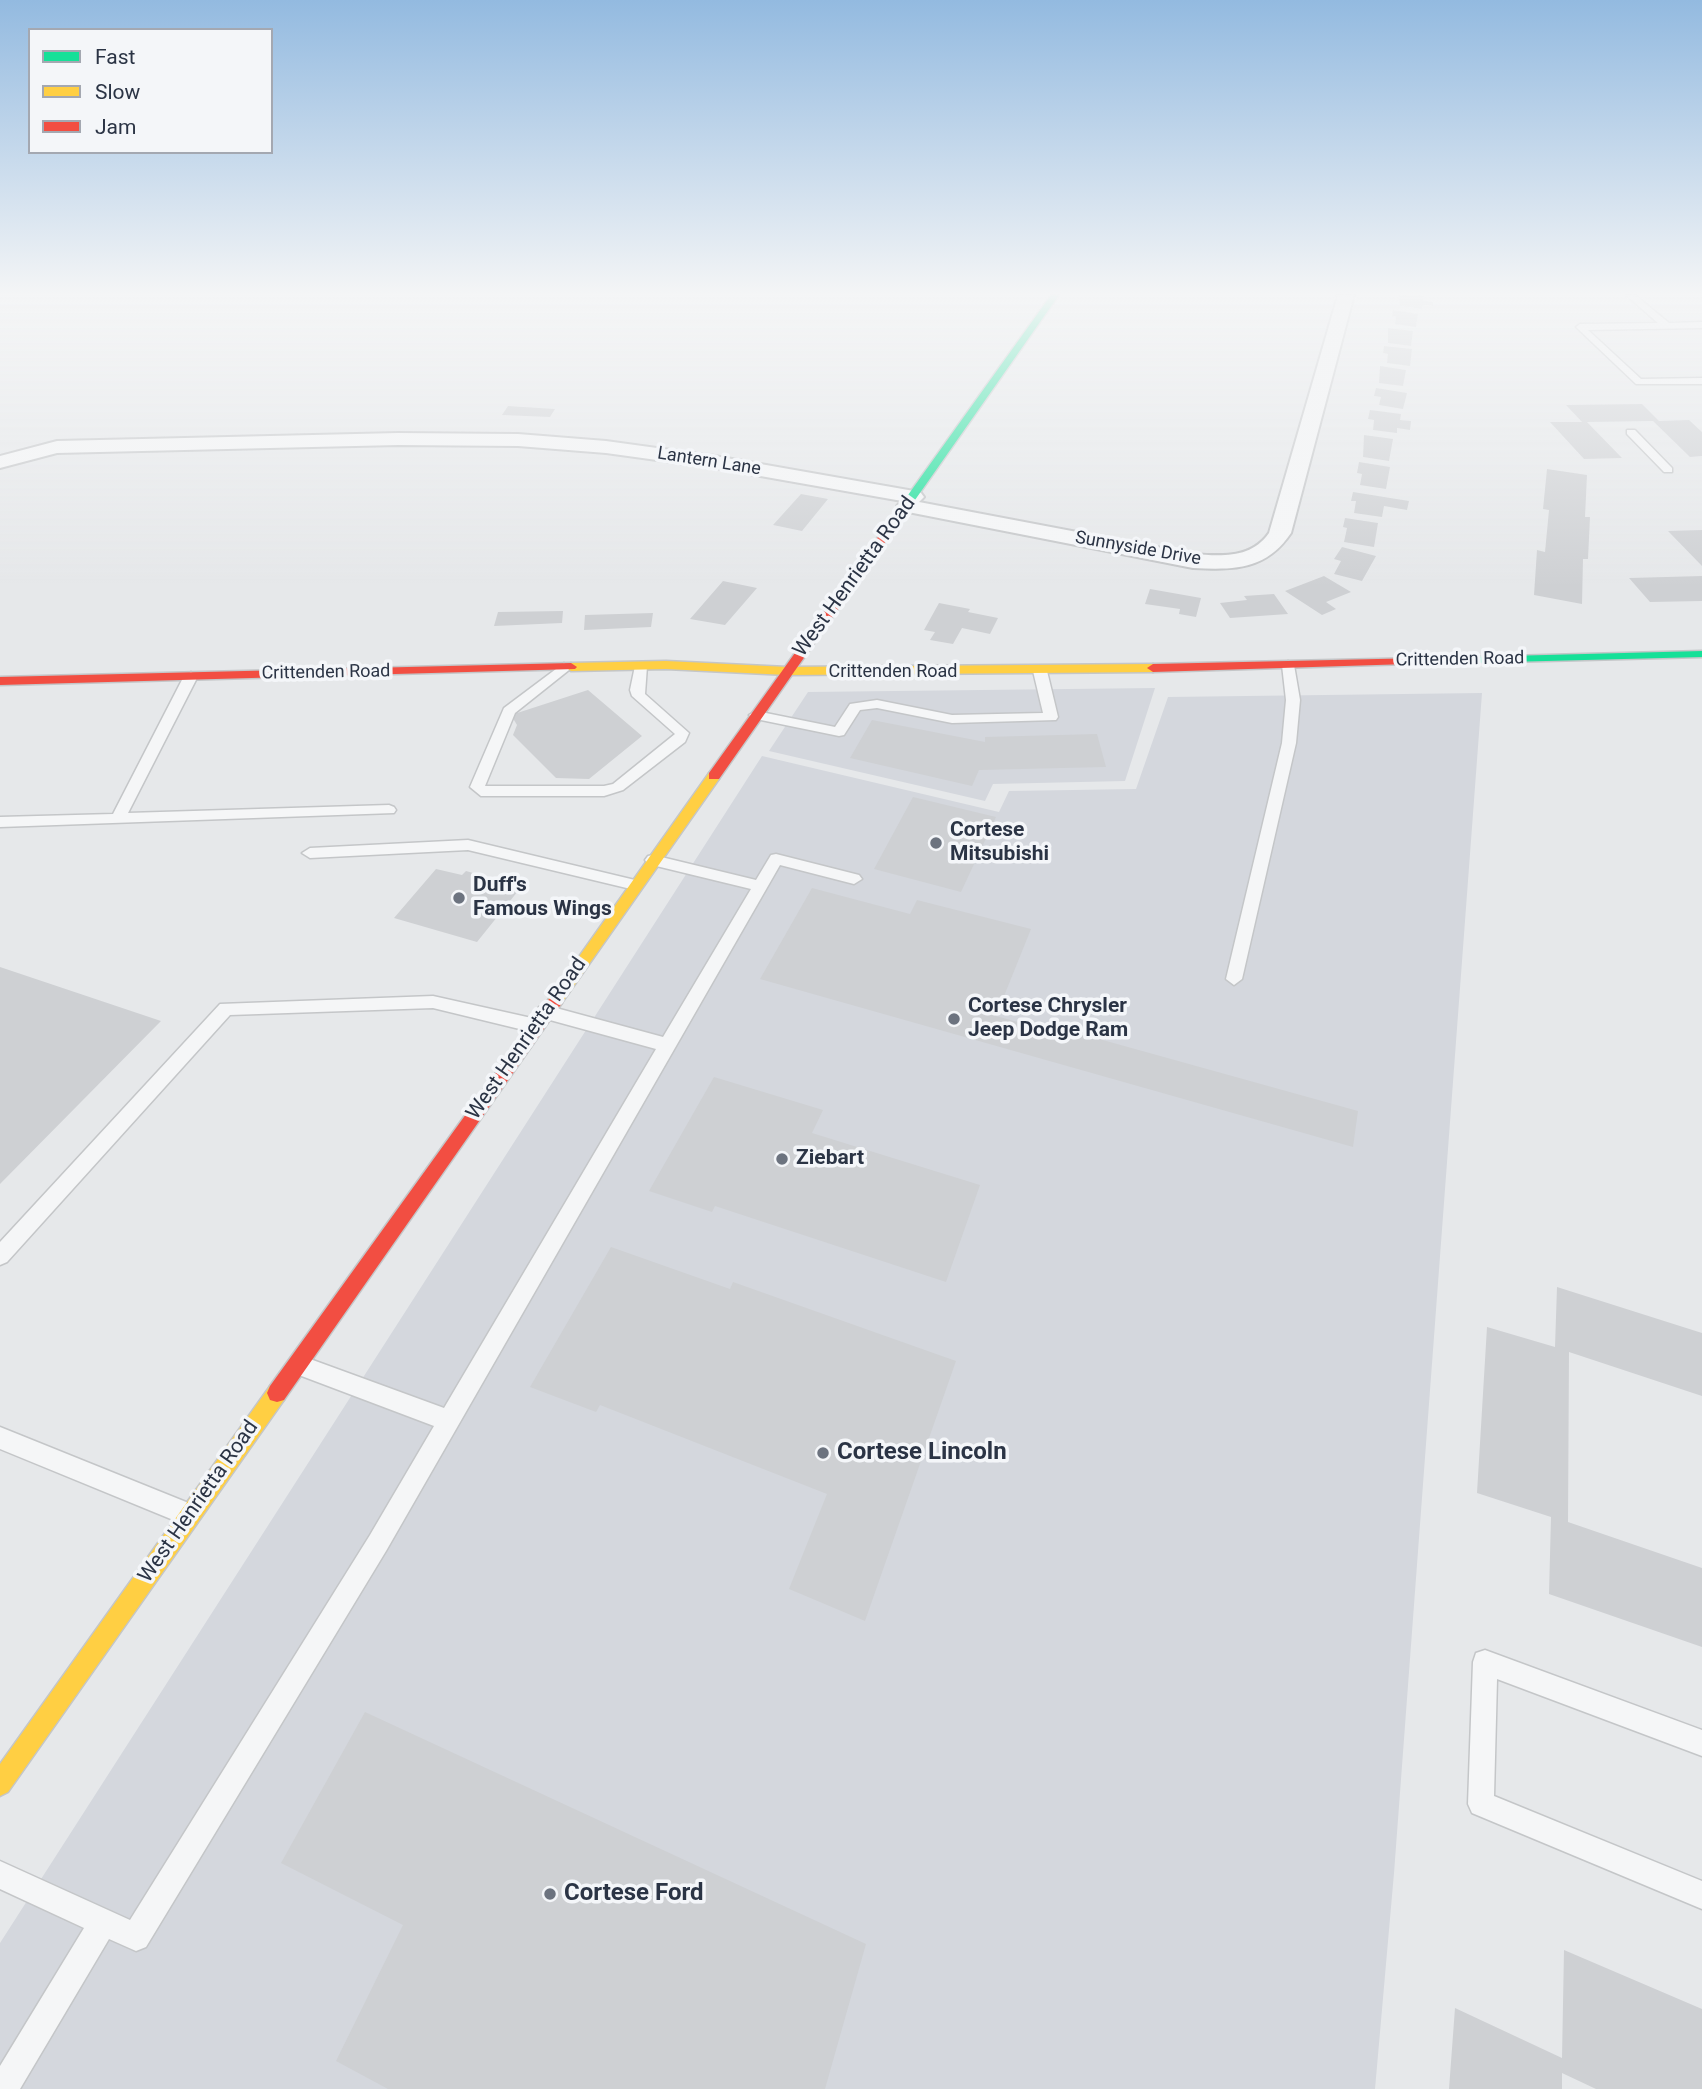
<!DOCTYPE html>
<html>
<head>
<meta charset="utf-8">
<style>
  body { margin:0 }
  #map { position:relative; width:1702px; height:2089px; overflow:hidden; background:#e6e8ea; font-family:Roboto,sans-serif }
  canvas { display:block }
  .legend { position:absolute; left:28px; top:28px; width:245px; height:126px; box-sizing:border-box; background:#f4f6f9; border:2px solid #a4a8b1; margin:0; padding:9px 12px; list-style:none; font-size:21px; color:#2b3445 }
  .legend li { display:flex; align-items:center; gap:14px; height:35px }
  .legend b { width:35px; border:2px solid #a4a8b1 }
</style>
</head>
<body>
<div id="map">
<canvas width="1702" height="2089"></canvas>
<ul class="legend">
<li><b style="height:9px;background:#16e098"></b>Fast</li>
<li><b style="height:9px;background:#ffcf43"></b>Slow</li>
<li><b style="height:9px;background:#f24e42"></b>Jam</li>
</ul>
</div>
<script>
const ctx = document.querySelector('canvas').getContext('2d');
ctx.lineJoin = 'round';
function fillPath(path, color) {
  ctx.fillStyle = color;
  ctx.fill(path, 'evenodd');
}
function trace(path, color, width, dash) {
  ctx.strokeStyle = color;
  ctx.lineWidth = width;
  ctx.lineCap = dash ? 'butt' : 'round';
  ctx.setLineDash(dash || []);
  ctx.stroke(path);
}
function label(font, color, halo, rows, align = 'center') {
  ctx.font = font + ' Roboto,sans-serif';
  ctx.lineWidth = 7;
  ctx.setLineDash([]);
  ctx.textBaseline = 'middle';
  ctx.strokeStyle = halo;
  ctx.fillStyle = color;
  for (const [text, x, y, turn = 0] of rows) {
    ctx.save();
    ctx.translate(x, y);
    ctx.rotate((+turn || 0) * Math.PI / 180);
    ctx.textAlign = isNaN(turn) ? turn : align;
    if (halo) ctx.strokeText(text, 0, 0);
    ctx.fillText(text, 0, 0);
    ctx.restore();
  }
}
const built = new Path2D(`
  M1155,688L1125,781L993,784L985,801L769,751L808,692Z
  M1482,693L1394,1873L1375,2089H0V1943L762,756L999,812L1009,791L1136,789L1168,697Z`);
const building = new Path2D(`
  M1399,295L1424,296L1423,301L1433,302V306L1423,305L1422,309L1400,306Z
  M1393,310L1418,314L1416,327L1395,324L1396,317L1392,316Z
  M1388,328L1413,331L1411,346L1388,343Z
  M1384,346L1412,349L1410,366L1387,363L1388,354L1383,353Z
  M1380,366L1406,370L1403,386L1379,383Z
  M1376,388L1407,393L1403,409L1379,405L1381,397L1374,396Z
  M1642,404L1659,421L1689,420L1702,432V456L1690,457L1653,421L1587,422L1622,458L1584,459L1550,422H1582L1566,405Z
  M508,406L555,409L550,417L502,415Z
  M1370,410L1401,414L1400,420L1411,421L1410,430L1397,428V433L1373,430L1374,420L1368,419Z
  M1364,435L1393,439L1389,461L1363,457Z
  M1359,462L1390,467L1386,489L1360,485L1362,474L1357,473Z
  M1547,469L1587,475L1585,517H1590L1588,559H1583L1582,604L1534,595L1537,550L1545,552L1549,510L1543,509Z
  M1353,492L1409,501L1407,510L1384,506L1382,517L1354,513L1356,501H1351Z
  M801,494L828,499L802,531L773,525Z
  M1345,518L1378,523L1374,547L1344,542L1347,528L1343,527Z
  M1702,530V566L1668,531Z
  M1342,547L1376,556L1362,581L1334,574L1341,561L1334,559Z
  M1324,576L1351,592L1326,602L1336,609L1322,615L1285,591Z
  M1702,576V601L1650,602L1629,578Z
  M723,581L757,588L725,625L690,619Z
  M1150,589L1201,598L1196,617L1179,614L1180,609L1145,604Z
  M1274,594L1288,614L1230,618L1220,603L1247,600L1244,596Z
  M939,603L970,609L968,612L998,618L990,634L962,628L953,644L930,640L935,632L924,630Z
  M563,611L562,623L494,626L498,612Z
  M653,613L651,627L584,630L585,615Z
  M588,690L642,736L589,779L556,778L513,735L517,725L511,715Z
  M872,720L985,742V737L1097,734L1106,767L979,770L972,786L850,758Z
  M913,797L996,817L961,892L874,869Z
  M436,869L462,875L466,871L487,877L482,881L518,891L477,942L394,918Z
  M812,888L910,914L917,900L1031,929L996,1016L1036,1027L1038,1022L1358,1111L1353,1147L760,979Z
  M0,967L161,1021L0,1184Z
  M714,1077L823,1110L812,1133L980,1185L946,1282L715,1206L712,1212L649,1191Z
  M611,1247L730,1289L733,1282L956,1361L865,1621L789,1589L827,1494L600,1405L596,1412L530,1387Z
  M1557,1287L1702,1333V1396L1569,1352L1568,1522L1702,1568V1647L1549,1594L1551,1517L1477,1493L1487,1327L1555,1347Z
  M365,1712L866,1944L825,2089H388L336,2061L403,1925L281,1863Z
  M1564,1950L1702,2009V2089H1596L1562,2073V2089H1449L1455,2008L1562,2058Z`);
const lane = new Path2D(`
  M1626,295H1635L1669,323L1702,322V328L1588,330L1641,379L1702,378V384H1636L1576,327L1580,324L1658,323Z
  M1627,430H1635L1672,468V472H1664L1627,434Z
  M1288,661L1294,665L1300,700L1296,743L1242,979L1234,985L1226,979L1282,743L1286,700L1282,665Z
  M641,662L647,666L645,694L689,733L685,742L623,790L604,796H481L470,787L504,708L564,663L570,667L569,670L515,713L485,786H604L613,784L675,734L632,696L630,690L635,666Z
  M1040,667L1047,671L1058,717L1056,720L952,723L877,708L860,710L844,735L839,736L756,719L749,715L756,711L835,727L850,704L877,700L952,715L1043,713L1033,671Z
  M191,672L198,676L128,813L389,805L394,807L396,810L394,813L0,827V817L113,814L184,676Z
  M468,840L635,880L643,885L635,890L468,850L310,858L302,853L310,848Z
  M776,854L859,875L862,879L854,884L780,865L386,1551L146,1947L136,1951L109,1939L20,2089H0V2066L84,1928L0,1889V1861L130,1920L370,1535L434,1426L291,1372L288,1365L291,1358L299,1355L444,1408L656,1049L539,1017L536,1012L539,1007L545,1005L663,1037L751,889L648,864L645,860L648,856L653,855L756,880L771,855Z
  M433,996L536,1019L542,1021L545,1026L542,1031L536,1033L433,1008L230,1015L7,1262L0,1265V1242L220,1004Z
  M0,1427L196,1506L200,1514L196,1522L188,1526L0,1449Z
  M1485,1650L1702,1730V1756L1497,1679L1494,1796L1702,1881V1909L1472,1813L1468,1804L1473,1662L1476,1653Z`);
const street = new Path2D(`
  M1338,295H1354L1291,533C1266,570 1235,570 1193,568L908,512L901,510L897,506L902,501L715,468L606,453L518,446L398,445L57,453L0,468V456L57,441L398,433L518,434L606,441L715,456L914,491L921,493L924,497L919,502L1193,554C1221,556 1251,559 1269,533Z`);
const fast = new Path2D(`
  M1051,295H1059L896,527H888V523Z
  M1702,651V657L1468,663L1462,660L1468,657Z`);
const slow = new Path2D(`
  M666,661L787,667L1153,664L1159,668L1153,672L787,675L666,669L571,671L565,667L571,663Z
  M714,772L719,773V779L559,1007H549L546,1003L549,999L709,773Z
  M277,1384L284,1386L287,1393L284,1400L8,1792L0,1796V1764L270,1386Z`);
const jam = new Path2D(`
  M888,523L897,525L719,779H709V773Z
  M1468,657L1474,660L1472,662L1153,672L1147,668L1153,664Z
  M571,663L577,667L575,669L0,685V677Z
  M554,997L559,999L562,1003L559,1007L284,1400L277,1402L270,1400L267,1393L270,1386L549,999Z`);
const markers = [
  [936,843,7,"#6c737f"],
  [459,898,7,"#6c737f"],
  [954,1019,7,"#6c737f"],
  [782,1159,7,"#6c737f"],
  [823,1453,7,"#6c737f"],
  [550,1894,7,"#6c737f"]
];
const farStreetnames = [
  ["Lantern Lane",709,462,9],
  ["Sunnyside Drive",1138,549,10],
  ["Crittenden Road",1460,660,-1],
  ["Crittenden Road",893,672],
  ["Crittenden Road",326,673,-1]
];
const streetNames = [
  ["West Henrietta Road",855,577,-54],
  ["West Henrietta Road",527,1039,-55],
  ["West Henrietta Road",199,1502,-55]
];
const poiNames = [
  ["Cortese",950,831],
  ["Mitsubishi",950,855],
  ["Duff's",473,886],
  ["Famous Wings",473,910],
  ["Cortese Chrysler",968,1007],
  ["Jeep Dodge Ram",968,1031],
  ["Ziebart",796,1159]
];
const nearPoinames = [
  ["Cortese Lincoln",837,1453],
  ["Cortese Ford",564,1894]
];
fillPath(built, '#d4d7dd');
fillPath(building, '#ced0d3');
trace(lane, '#c4c6c8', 3);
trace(street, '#c4c6c8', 4);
trace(fast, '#c4c6c8', 3);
trace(slow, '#c4c6c8', 3);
trace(jam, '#c4c6c8', 3);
fillPath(lane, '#f5f6f7');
fillPath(street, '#f5f6f7');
fillPath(fast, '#16e098');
fillPath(slow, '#ffcf43');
fillPath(jam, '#f24e42');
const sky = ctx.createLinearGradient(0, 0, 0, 587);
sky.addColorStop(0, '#93bae0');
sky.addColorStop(0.5, '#f4f5f6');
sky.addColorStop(1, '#f4f5f600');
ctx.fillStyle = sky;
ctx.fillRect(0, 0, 1702, 587);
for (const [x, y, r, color] of markers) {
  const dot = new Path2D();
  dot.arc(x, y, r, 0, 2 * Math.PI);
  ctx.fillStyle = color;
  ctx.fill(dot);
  trace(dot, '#f4f6f9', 2.5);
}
label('18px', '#2b3445', '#f4f6f9', farStreetnames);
label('21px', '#2b3445', '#f4f6f9', streetNames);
label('bold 21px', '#2b3445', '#f4f6f9', poiNames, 'left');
label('bold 24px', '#2b3445', '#f4f6f9', nearPoinames, 'left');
</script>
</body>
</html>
